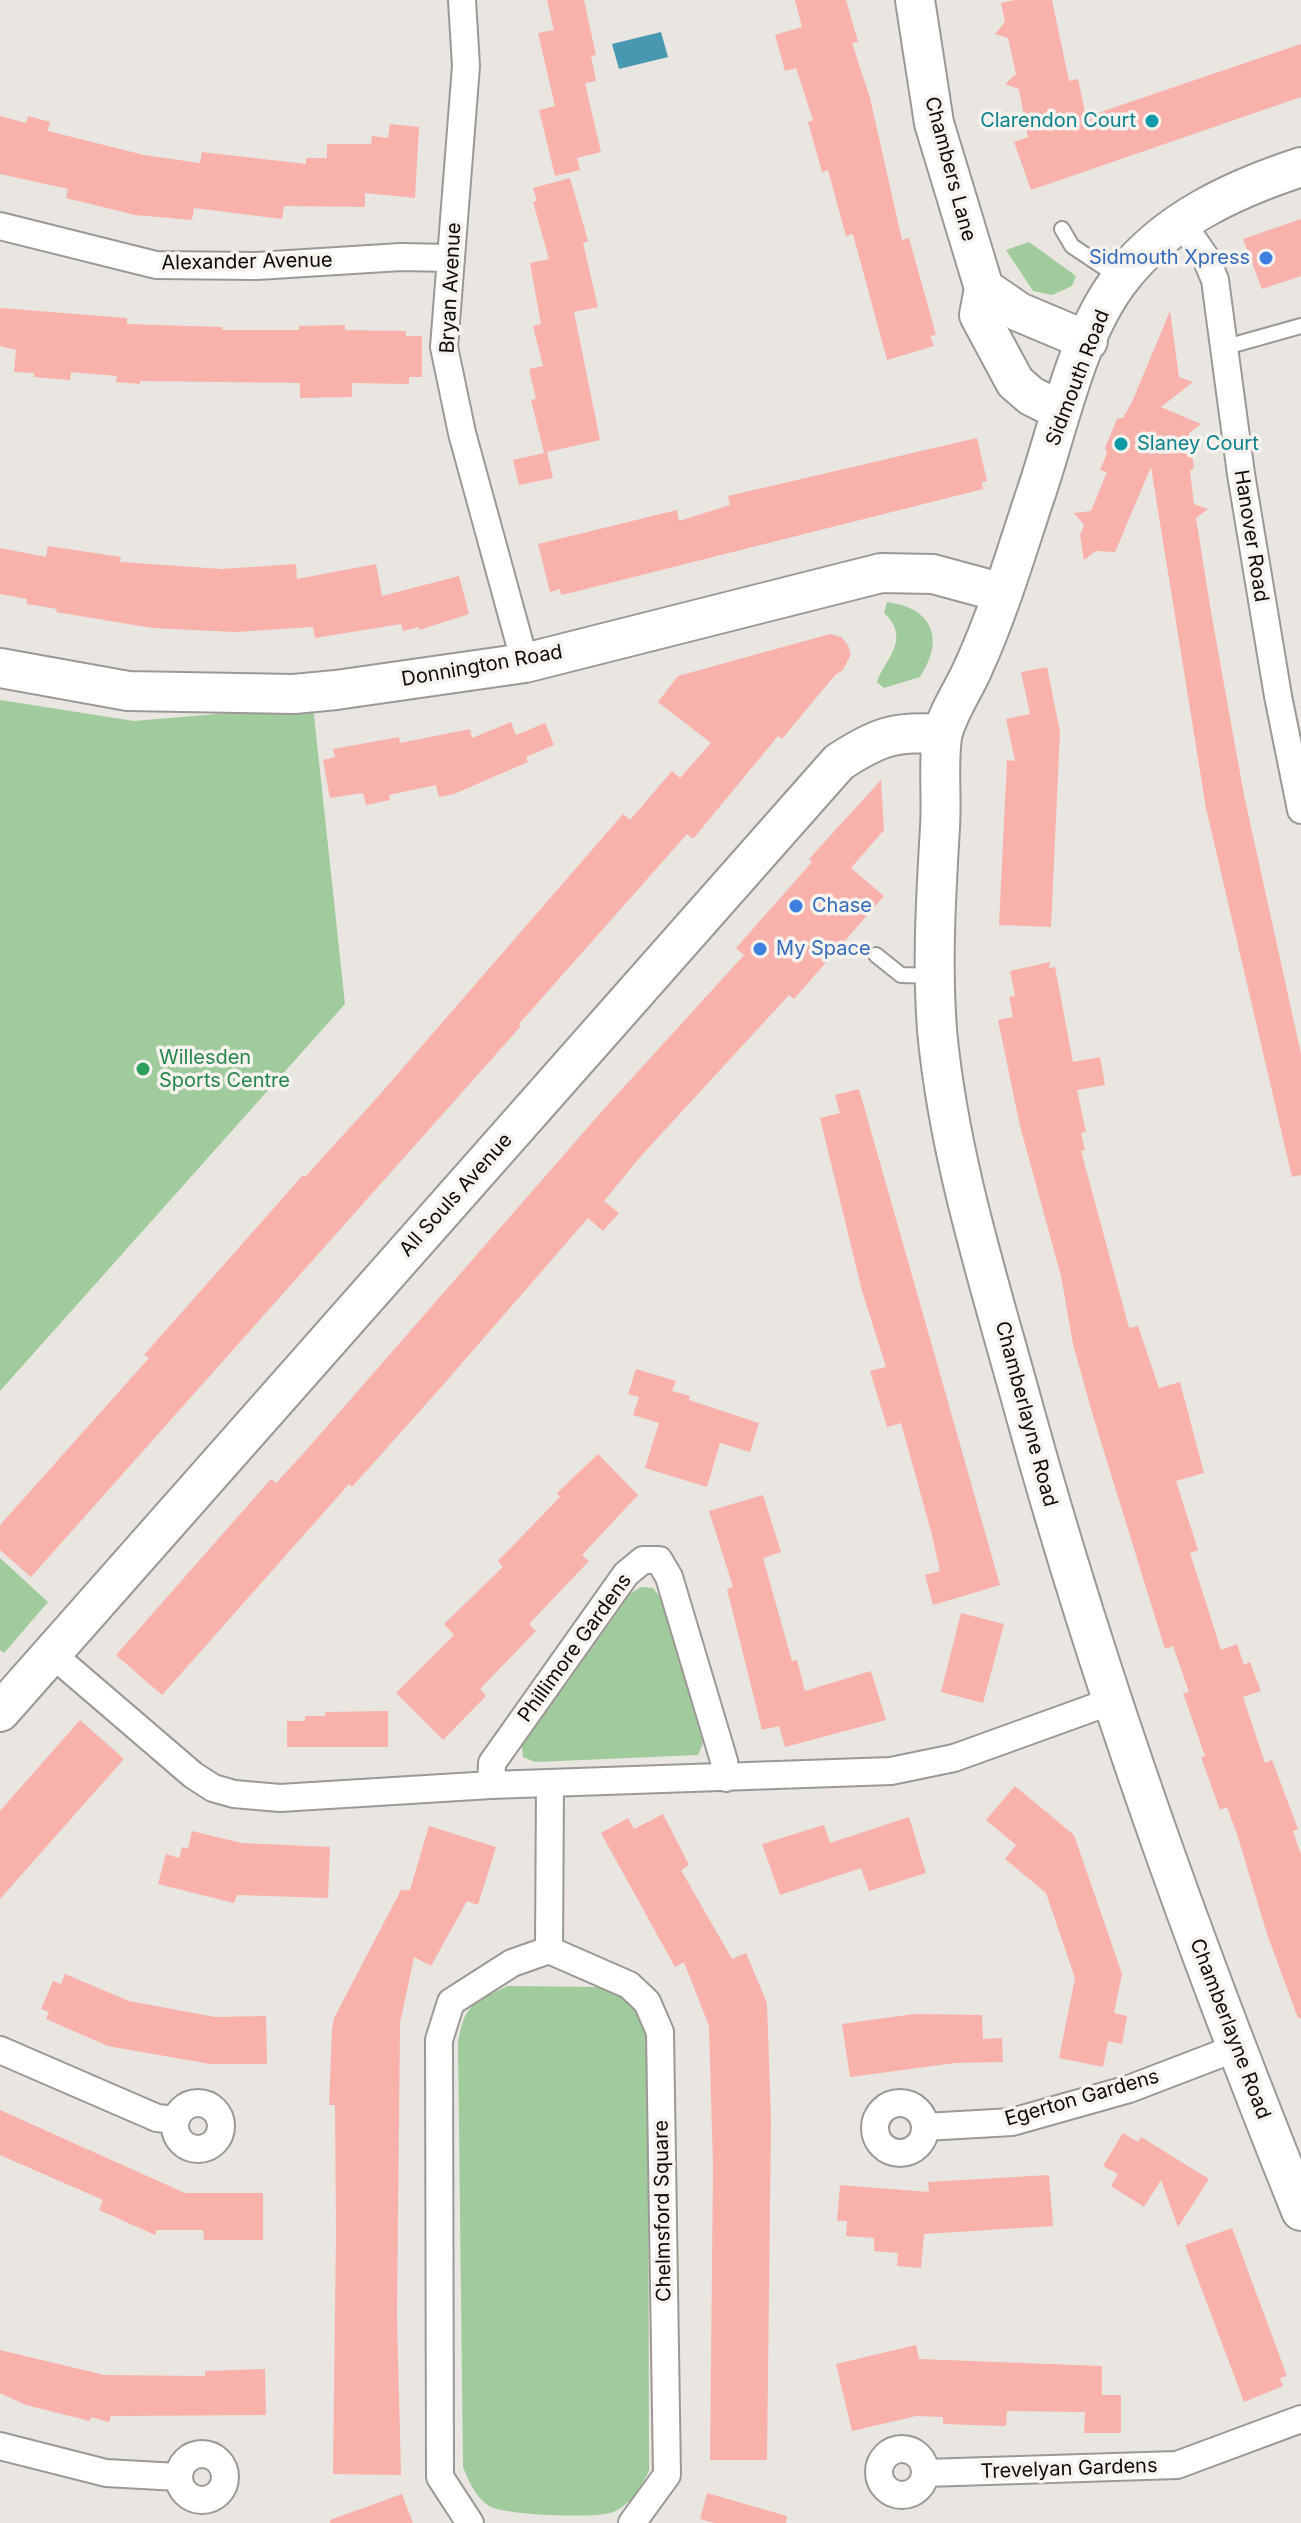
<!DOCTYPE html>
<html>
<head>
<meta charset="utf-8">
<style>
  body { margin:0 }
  canvas { display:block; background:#e9e5e0 }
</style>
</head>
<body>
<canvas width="1301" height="2523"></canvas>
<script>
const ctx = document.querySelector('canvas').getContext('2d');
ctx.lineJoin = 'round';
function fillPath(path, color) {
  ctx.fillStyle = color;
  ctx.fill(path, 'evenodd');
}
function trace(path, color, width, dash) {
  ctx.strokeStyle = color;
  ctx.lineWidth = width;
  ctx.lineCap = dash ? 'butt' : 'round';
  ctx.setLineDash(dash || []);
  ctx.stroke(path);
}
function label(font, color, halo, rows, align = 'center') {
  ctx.font = font + ' Inter,sans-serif';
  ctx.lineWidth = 7;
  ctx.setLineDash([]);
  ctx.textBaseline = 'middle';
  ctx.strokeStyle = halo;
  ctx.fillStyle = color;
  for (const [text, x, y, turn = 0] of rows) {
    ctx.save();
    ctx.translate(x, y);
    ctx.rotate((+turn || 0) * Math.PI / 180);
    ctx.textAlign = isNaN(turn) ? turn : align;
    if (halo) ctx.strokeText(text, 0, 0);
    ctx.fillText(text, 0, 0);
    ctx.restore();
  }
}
const green = new Path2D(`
  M1029,242L1076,276L1072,286L1052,295L1033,291L1006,250Z
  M887,602C933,608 945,639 920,677L884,688L877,682C885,659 912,639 884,613Z
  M0,700L134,721L313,706L345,1004L0,1391Z
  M0,1558L48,1602L4,1653L0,1650Z
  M641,1587L653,1588L661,1598L703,1743L698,1755L535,1762L523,1757L522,1746L631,1593Z
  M508,1986L600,1987L630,2001L648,2029L649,2471C640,2488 632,2504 613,2512C596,2519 508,2515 491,2507C476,2499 469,2481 463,2467L458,2044C463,2006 474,2001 508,1986Z`);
const water = new Path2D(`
  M661,32L668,57L619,69L612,44Z`);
const building = new Path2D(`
  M547,0H584L596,55L591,56L596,81L585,83L601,152L577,158L580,170L555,176L539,110L555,106L538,33L554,30Z
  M795,0H846L858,42L852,43L870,98L902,240L909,238L936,335L930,336L934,346L887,360L853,234L846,236L828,170L822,172L808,122L813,120L796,68L785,71L775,35L802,27Z
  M1015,0H1052L1069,81L1078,79L1086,117L1301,44V97L1031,190L1014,142L1028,137L1019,89L1005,84L1016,74L1008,38L995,34L1005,22L1001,3Z
  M0,116L26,123L28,116L50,122L48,131L144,155L200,163L202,152L306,164V158H327V144H371L372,136L388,138L390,124L419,127L415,198L365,193V207L284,206L282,219L194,208L192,220L135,215L66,198L68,189L0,174Z
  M570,178L588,241L583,243L598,307L574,312L600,440L547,452L553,478L519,485L513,460L544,453L531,400L536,399L529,369L543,366L533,326L541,324L530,263L549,259L533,202L537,201L533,188Z
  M1301,219V276L1262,289L1243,239Z
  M0,308L127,318V324L222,327V330H299V326L345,325V330L406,331V336H422V377H409V384L352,383V397L300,398V383L140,381V384L116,382L117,376L71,372L70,380L34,377V373L14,372L16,350L0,346Z
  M1170,311L1179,377L1193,382L1161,407L1201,424L1189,433L1194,468L1190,471L1194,504L1208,509L1196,518L1211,612L1244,795L1301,1054V1175L1292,1177L1206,808L1151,467L1115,552L1096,551L1084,560L1080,535L1084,525L1074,513L1091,511L1107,472L1100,470L1107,453L1105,448L1117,419L1123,418L1132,402Z
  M977,438L987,481L982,482L983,489L578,591L561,595L560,589L550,592L538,544L677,510L679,521L730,505L728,496Z
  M48,546L121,557L120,562L222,569L296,564L297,579L376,564L382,596L459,576L469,614L419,630V627L403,631L401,624L315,638L313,627L235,632L152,628L56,612L57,609L27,604V599L0,594V548L46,557Z
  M830,634L841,637L848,645L851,654L843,670L835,675L782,739L778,736L693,839L687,834L519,1024L521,1026L31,1577L0,1550V1525L149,1358L144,1355L303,1175L305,1177L375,1100L623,814L630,820L672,771L680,778L711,743L658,702L678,676Z
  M1047,667L1060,732L1051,927L999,925L1007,760L1015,761L1006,719L1030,714L1021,672Z
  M511,722L516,735L545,723L554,745L526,757L528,762L454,794L439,797L436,785L389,795L390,800L366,805L363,793L330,798L323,760L335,757L333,749L399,737L400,743L470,729L472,738Z
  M881,780L884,830L851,868L884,896L794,999L789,995L641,1156L604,1201L619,1213L603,1231L588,1218L443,1385L352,1487L349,1484L162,1695L116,1655L271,1479L276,1483L302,1455L603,1110L744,955L736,948L812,862L809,859Z
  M1050,962L1049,968L1055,967L1073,1062L1100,1057L1105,1085L1077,1090L1086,1132L1081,1133L1085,1150L1081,1151L1129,1328L1138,1326L1159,1388L1180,1382L1204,1473L1176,1481L1198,1550L1190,1553L1221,1650L1237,1644L1244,1665L1250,1662L1261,1691L1243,1697L1265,1763L1272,1760L1298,1829L1293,1831L1301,1855V2018H1298L1267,1934L1237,1834L1227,1807L1220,1810L1201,1757L1205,1756L1183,1693L1189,1692L1173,1646L1165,1649L1093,1416L1073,1344L1061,1276L1020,1126L998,1020L1013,1017L1009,997L1015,996L1010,971Z
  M859,1089L1000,1585L933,1605L925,1575L940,1571L932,1535L901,1423L887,1427L870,1371L886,1367L862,1291L820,1118L840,1113L835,1095Z
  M636,1369L676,1381L672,1391L690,1396L689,1400L759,1423L750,1452L720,1443L707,1487L645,1468L659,1423L633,1415L639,1397L628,1394Z
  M598,1454L638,1495L582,1555L589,1561L529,1624L536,1631L480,1689L486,1696L443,1740L396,1693L454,1635L444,1624L503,1567L498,1561L560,1497L557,1493Z
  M763,1495L781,1552L763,1558L792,1661L797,1660L805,1691L871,1671L886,1720L785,1747L779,1726L762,1730L727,1589L733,1587L709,1511Z
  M961,1613L1004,1624L983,1703L941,1692Z
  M388,1711V1747H287V1721H305V1716H325V1712Z
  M80,1720L124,1759L0,1899V1811Z
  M1015,1786L1074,1835L1122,1974L1114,2013L1127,2016L1122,2044L1108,2041L1103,2067L1059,2058L1075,1978L1046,1893L1005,1859L1016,1845L986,1820Z
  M663,1814L689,1865L681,1870L732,1959L746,1953L767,2003L771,2119L767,2460H710L713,2167L709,2026L684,1962L675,1967L601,1833L628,1818L634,1829Z
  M909,1817L926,1873L869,1891L861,1868L780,1895L762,1844L824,1825L830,1843Z
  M429,1826L496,1847L478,1905L467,1901L431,1966L414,1957L400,2023L397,2317L401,2475L333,2474L336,2232L335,2105H329L332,2030L334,2018L401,1890H410Z
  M192,1831L242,1843L330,1847L328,1898L237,1895L234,1903L158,1884L166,1854L179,1858L182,1847L188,1849Z
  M65,1974L129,2001L215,2017L266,2016L267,2064H210L108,2046L46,2019L49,2012L41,2009L53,1981L61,1984Z
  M914,2014L982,2015L983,2039L1002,2038L1003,2062L955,2063L850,2077L842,2024Z
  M0,2110L185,2193H263V2240H204L203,2230H157L155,2235L99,2210L103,2200L0,2155Z
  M1123,2133L1138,2142L1141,2137L1209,2179L1178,2227L1161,2180L1144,2207L1111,2186L1118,2174L1103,2166Z
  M1049,2175L1053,2226L924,2234L921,2268L897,2266L898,2253L874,2251V2238L846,2236L847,2221H837L840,2185L929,2192L928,2182Z
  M1232,2228L1287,2376L1280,2378L1283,2386L1244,2402L1185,2245Z
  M916,2345L919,2359L1102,2366V2395H1121V2433H1084L1085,2412L1007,2411L1006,2426L943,2424V2417L916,2416L852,2431L836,2364Z
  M0,2350L104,2375L205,2376V2371L265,2369L266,2415L111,2416L109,2422L91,2417L90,2421L26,2405L0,2393Z
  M707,2493L787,2516L786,2523H715L700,2519Z
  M402,2494L413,2523H330V2520Z`);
const lane = new Path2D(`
  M1062,229L1072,246L1120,278
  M1226,347L1301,326
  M876,955L901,975L934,976`);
const street = new Path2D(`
  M462,0L466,66L444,347L462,433L525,663
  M1181,222L1206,258L1215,280L1241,474L1278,696L1301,810
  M0,226L156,265L257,266L401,257L451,258
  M52,1654L193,1775L213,1788L234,1794L280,1798L491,1785L891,1771L954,1758L1112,1701
  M491,1785L492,1763L626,1574L643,1560H659L669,1577L724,1761L726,1778
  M549,1950L550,1783
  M0,2050L157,2118L176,2120
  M175 2126a23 23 0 1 1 46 0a23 23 0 1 1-46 0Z
  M875 2128a25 25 0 1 1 50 0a25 25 0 1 1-50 0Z
  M925,2127L1012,2122L1129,2089L1236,2048
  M0,2446L106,2473L178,2477
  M879 2472a23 23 0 1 1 46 0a23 23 0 1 1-46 0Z
  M179 2477a23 23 0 1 1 46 0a23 23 0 1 1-46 0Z
  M925,2473L1177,2465L1301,2419
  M470,2523L440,2477L439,2040L451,2002L512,1963L549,1950L629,1985L647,2002L660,2032L667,2475L632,2523`);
const secondary = new Path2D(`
  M915,0L934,123L984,288L979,315L1015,382L1031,396L1061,411
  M1301,167C1234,189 1166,220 1122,277C1076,335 1059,427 1035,496C1016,553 999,611 974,666C965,688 946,714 942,737C938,766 942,798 940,827C936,895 932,962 937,1030C949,1160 991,1288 1025,1413C1100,1685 1196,1950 1301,2211
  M984,288L1019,312L1088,341
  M0,668L128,691L294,694L336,690L525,663L881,573L933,574L1003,593
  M0,1712L839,762C879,736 895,731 942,734`);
const markers = [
  [1152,121,8,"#0f9aa8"],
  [1266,258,8,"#3f7fe0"],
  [1121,444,8,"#0f9aa8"],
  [796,906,8,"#3f7fe0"],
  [760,949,8,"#3f7fe0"],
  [143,1069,8,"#2e9e5b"]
];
const cultureNames = [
  ["Clarendon Court",1136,121],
  ["Slaney Court",1137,444,"left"]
];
const streetNames = [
  ["Chambers Lane",950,169,75],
  ["Alexander Avenue",247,262,-1],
  ["Bryan Avenue",451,288,-87],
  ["Sidmouth Road",1078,378,-69],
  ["Hanover Road",1251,536,81],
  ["Donnington Road",482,666,-10],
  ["All Souls Avenue",456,1195,-48],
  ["Chamberlayne Road",1026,1414,75],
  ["Phillimore Gardens",575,1648,-54],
  ["Chamberlayne Road",1230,2029,69],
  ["Egerton Gardens",1082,2098,-16],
  ["Chelmsford Square",663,2211,-91],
  ["Trevelyan Gardens",1069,2469,-2]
];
const shopNames = [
  ["Sidmouth Xpress",1250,258,"right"],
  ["Chase",812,906],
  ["My Space",776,949]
];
const leisureNames = [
  ["Willesden",159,1058],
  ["Sports Centre",159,1081]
];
fillPath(green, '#a0cb9c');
fillPath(water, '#4998b1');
fillPath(building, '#f9b1ac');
trace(lane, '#9c9894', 18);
trace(street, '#9c9894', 30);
trace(secondary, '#9c9894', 42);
trace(lane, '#fff', 14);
trace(street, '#fff', 26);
trace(secondary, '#fff', 38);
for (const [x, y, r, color] of markers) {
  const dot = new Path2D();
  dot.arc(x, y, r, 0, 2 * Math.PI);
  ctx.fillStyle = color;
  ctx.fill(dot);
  trace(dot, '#f6f2ed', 3);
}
label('20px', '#0d838f', '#f6f2ed', cultureNames, 'right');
label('20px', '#0d0c0b', '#f6f2ed', streetNames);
label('20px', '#366cbe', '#f6f2ed', shopNames, 'left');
label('20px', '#27864d', '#f6f2ed', leisureNames, 'left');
</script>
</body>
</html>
